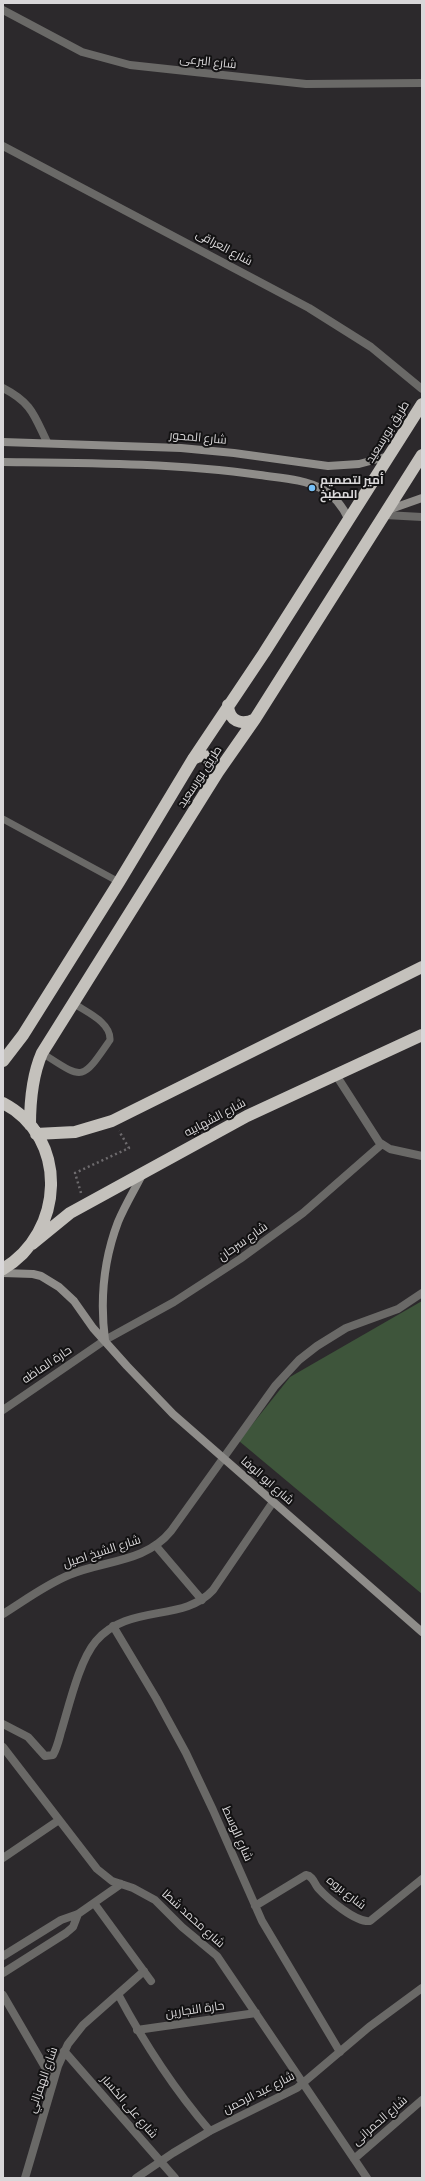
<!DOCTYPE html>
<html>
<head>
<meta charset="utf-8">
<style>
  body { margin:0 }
  #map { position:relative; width:425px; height:2181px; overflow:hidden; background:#2c292c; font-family:Bitter,serif }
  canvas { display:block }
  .frame { position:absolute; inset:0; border:4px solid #d9d7d9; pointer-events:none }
</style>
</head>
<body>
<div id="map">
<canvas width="425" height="2181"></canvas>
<div class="frame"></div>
</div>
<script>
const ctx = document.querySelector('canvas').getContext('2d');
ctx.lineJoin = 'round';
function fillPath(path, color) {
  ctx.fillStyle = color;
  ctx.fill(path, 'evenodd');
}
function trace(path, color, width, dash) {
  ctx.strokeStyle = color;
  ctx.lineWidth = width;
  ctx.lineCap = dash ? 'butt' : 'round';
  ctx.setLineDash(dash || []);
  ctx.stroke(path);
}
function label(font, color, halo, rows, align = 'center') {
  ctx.font = font + ' Bitter,Cairo,serif';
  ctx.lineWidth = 4;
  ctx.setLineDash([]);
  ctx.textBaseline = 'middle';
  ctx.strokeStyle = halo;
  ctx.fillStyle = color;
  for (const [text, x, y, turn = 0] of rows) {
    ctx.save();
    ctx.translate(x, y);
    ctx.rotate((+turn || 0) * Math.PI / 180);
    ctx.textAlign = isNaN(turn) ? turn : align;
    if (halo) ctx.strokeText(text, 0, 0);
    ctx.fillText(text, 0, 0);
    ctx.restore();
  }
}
const green = new Path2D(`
  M422,1301V1594L239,1441L290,1377Z`);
const path = new Path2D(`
  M81,1193L75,1173L129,1148L119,1131`);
const lane = new Path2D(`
  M3,819L119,882
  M42,1053C84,1080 81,1082 110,1040C111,1022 86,1012 73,1003`);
const street = new Path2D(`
  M3,10L82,52L130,65L306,84L422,83
  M3,146L309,308L371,347L422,389
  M3,388C32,403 34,415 47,442
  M385,515L422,517
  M336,1075L379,1142L390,1149L422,1156
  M3,1410L105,1340L174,1302L240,1259L303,1213L382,1144
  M156,1546L202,1600
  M3,1614C24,1601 45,1585 69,1575C104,1560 145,1563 171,1531L275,1386L299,1360L317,1346L346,1328L398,1309L422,1293
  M113,1626L156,1698L186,1753L213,1810L262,1921L340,2052
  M3,1724L28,1737L45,1756L53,1755C57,1748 59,1739 61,1732C69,1706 79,1661 96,1641C128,1603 183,1623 213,1590L273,1502
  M3,1747L97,1869L112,1881L133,1888L155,1900L182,1927L217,1956L367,2178
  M3,1858L59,1820
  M94,1903L151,1981
  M255,1906L306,1875C313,1876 314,1883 318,1888C328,1899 356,1923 370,1921L422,1879
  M3,1956L61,1920L78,1914L121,1884
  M3,1973L66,1933L73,1927L78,1914
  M118,1994C144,2043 174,2089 210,2131
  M3,1995L53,2081
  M137,2030L256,2013
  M64,2051L175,2178
  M354,2159L422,2100
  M25,2178L58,2066L68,2044L83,2025L144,1971
  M136,2178L173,2153L210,2131L297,2088L369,2027L422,1988`);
const secondary = new Path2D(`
  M3,442L181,448L234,453L328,466L359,464L389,456
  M3,462C89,463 175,463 260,475C280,478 304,479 322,489C335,496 343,507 349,520
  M388,510L422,498
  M3,1273L33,1274L41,1276L59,1287L74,1301L93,1328L127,1366L173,1414L422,1632
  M105,1340C100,1301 104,1259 118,1222C125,1205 135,1189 143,1173`);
const highway = new Path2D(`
  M228,705C229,721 241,726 255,719
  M193,759C205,752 216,758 218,772
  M3,1061L23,1035L119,882L193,759L264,653L422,404
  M3,1103C70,1138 64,1233 3,1269
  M30,1125C30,1100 32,1076 42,1053L218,772L255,719L422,455
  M36,1134L75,1132L112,1121L422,967
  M32,1244L70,1213L247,1116L422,1035`);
const markers = [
  [312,488,4,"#76c0f7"]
];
const streetNames = [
  ["شارع البرعى",208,62,6],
  ["شارع العراقى",224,248,28],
  ["طريق بورسعيد",388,432,-58],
  ["شارع المحور",198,438,5],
  ["طريق بورسعيد",200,777,-57],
  ["شارع الشهابيه",215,1118,-28],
  ["شارع سرحان",243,1242,-35],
  ["حارة الماظه",47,1365,-34],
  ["شارع ابو الوفا",267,1481,41],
  ["شارع الشيخ اصيل",102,1552,-18],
  ["شارع الوسط",237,1834,66],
  ["شارع بروه",346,1893,38],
  ["شارع محمد شطا",193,1919,42],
  ["حارة النجارين",195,2010,-8],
  ["شارع الهمزاني",43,2080,-71],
  ["شارع عبد الرحمن",259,2093,-27],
  ["شارع على الكسار",129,2107,49],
  ["شارع الحمرانى",380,2121,-41]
];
const poiNames = [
  ["أمير لتصميم",320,481],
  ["المطبخ",320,495]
];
fillPath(green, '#3e553b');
trace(path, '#6e6b6e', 2.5, [2, 3]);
trace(lane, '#6a6967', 7);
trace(street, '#6a6967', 8);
trace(secondary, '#8f8d8a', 8);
trace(highway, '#c4c1bc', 12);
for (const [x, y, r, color] of markers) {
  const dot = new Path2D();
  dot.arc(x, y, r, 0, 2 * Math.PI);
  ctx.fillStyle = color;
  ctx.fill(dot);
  trace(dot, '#131213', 1.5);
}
label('12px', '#d9d7d9', '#131213', streetNames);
label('bold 12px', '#d9d7d9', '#131213', poiNames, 'left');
</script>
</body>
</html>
